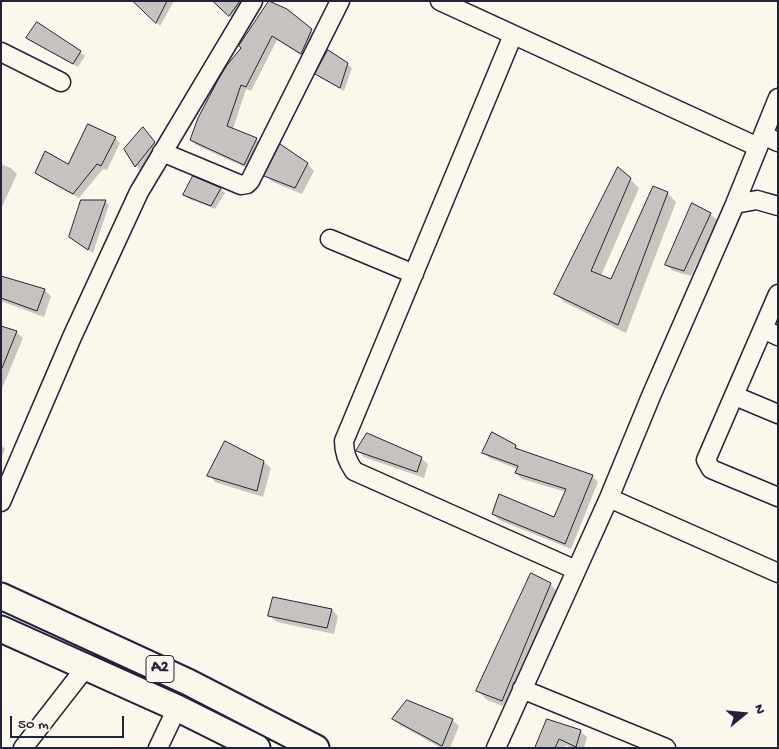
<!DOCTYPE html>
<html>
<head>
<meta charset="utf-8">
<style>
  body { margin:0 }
  #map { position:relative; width:779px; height:749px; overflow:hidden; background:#fbf7ec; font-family:"Gochi Hand",sans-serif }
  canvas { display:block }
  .frame { position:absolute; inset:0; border:2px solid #22223b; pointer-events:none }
  .north { position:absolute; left:719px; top:689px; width:50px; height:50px; -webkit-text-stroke:4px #fbf7ec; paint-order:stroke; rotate:73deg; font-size:14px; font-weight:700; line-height:20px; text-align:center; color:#22223b }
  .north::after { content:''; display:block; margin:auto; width:18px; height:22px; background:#22223b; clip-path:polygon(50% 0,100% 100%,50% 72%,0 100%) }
  .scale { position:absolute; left:10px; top:716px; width:114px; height:22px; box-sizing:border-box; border:2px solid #22223b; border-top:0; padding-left:6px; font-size:15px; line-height:18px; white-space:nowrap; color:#22223b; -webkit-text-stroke:4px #fbf7ec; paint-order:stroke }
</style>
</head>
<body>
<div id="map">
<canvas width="779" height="749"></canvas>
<div class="frame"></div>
<div class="north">N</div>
<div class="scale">50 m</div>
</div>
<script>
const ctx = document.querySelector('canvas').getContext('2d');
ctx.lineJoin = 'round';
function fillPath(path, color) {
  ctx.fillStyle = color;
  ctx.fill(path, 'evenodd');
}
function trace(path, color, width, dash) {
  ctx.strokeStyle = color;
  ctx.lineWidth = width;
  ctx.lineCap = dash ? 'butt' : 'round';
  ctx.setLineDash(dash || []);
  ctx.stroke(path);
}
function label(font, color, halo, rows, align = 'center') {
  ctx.font = font + ' "Gochi Hand",sans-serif';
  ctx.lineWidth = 5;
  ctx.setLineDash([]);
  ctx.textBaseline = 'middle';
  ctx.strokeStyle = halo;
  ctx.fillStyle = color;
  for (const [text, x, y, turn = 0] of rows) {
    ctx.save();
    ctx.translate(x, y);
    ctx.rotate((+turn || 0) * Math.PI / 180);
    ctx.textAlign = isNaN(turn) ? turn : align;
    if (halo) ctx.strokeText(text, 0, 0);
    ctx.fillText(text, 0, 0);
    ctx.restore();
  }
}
const shadow = new Path2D(`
  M136,1H174L160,26Z
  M214,1H247L233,19Z
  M270,2L316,35L306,58L277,40L251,91L246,89L233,129L256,139L261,144L249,169L196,145L191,139Z
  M28,38L80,52L85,56L78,67L32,42Z
  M347,64L352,68L344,91L321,78L317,74Z
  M147,133L158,147L140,171L125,149Z
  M115,138L120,143L107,170L103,169L79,198L42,178L37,173L69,166Z
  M281,146L308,164L314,171L302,194L273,182L266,176Z
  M1,164L11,168L17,174L1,209Z
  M193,178L221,189L225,193L215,209L189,199L184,195Z
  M630,179L639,188L601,276L611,281L654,188L668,194L676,202L626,333L564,302L556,294Z
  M105,201L109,205L93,253L70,237Z
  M710,214L717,220L691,276L673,271L666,264Z
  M1,277L44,290L51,296L44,317L1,301Z
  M1,327L16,332L23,338L1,391Z
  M1,445L5,449L1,459Z
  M516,446L521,451L592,476L598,482L571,549L499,520L493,514L554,519L566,492L522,479L516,473L518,469L489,458L484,453Z
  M358,451L421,458L428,464L424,478L364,457Z
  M264,462L271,468L263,497L215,482L209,475Z
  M550,584L559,593L511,709L487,700L478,691Z
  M332,610L338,616L334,634L277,622L270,616Z
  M393,719L452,720L459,726L450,748H441L400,725Z
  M580,731L587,737L584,748H571L566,745L564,748H536Z`);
const building = new Path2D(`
  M133,1H167L156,23Z
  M213,1H240L229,16Z
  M269,1L287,9L312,29L301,54L272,36L246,87L241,85L227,126L257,138L244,165L190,140L198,118L219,78L227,65L241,48L239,46Z
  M37,22L81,51L73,64L26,38Z
  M328,50L348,63L340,88L315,74Z
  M88,124L116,137L101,166L97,164L73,194L35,173L45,151L68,164Z
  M143,127L155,142L135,167L124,149Z
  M280,144L308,163L295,188L264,176Z
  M618,167L631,178L591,271L611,279L653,186L668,192L618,325L554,294Z
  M193,176L221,188L211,206L183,195Z
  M81,200H106L88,250L69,237Z
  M692,203L711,213L684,271L665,265Z
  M1,276L45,289L37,311L1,298Z
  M1,326L17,331L2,368H1Z
  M492,432L516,445L515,448L593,475L565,544L492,514L499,494L554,517L566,489L515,473L518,466L482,453Z
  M367,433L422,457L417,472L356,451Z
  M225,441L264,461L257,491L207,476Z
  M531,573L551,583L502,701L476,691Z
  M273,597L332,609L327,628L268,616Z
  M407,700L453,719L442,746L392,719Z
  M547,719L581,730L576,747L559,739L555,748H535Z`);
const minor = new Path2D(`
  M440,1L758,147
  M513,35L344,441C344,453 347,461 354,471L576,570
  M1,52L61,82
  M763,135L778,142
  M162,152L241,185L247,184L250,181L340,1
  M735,204L757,200L778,206
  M330,239L414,274
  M778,294L706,460L711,469L778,497
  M763,329L778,336
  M735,396L778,414
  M609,498L778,573
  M1,502L72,337L139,192L253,1
  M522,689L666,748
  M23,748L86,667
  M158,748L177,708
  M496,748L609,498L651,396L735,204L778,98`);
const highway = new Path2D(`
  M1,596L188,682L316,748
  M1,629L177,708L257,748`);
const shields = [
  [160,669,28]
];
const shieldNames = [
  ["A2",160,669]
];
fillPath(shadow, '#0003');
fillPath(building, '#c6c2c0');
trace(building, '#22223b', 1);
trace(minor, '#22223b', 21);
trace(highway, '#22223b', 29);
trace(minor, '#fbf7ec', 18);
trace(highway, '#fbf7ec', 25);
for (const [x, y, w] of shields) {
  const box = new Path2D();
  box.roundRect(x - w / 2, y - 13.5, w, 27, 4);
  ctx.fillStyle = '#fbf7ec';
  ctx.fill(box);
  trace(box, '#22223b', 1);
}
label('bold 16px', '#22223b', null, shieldNames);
</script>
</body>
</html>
